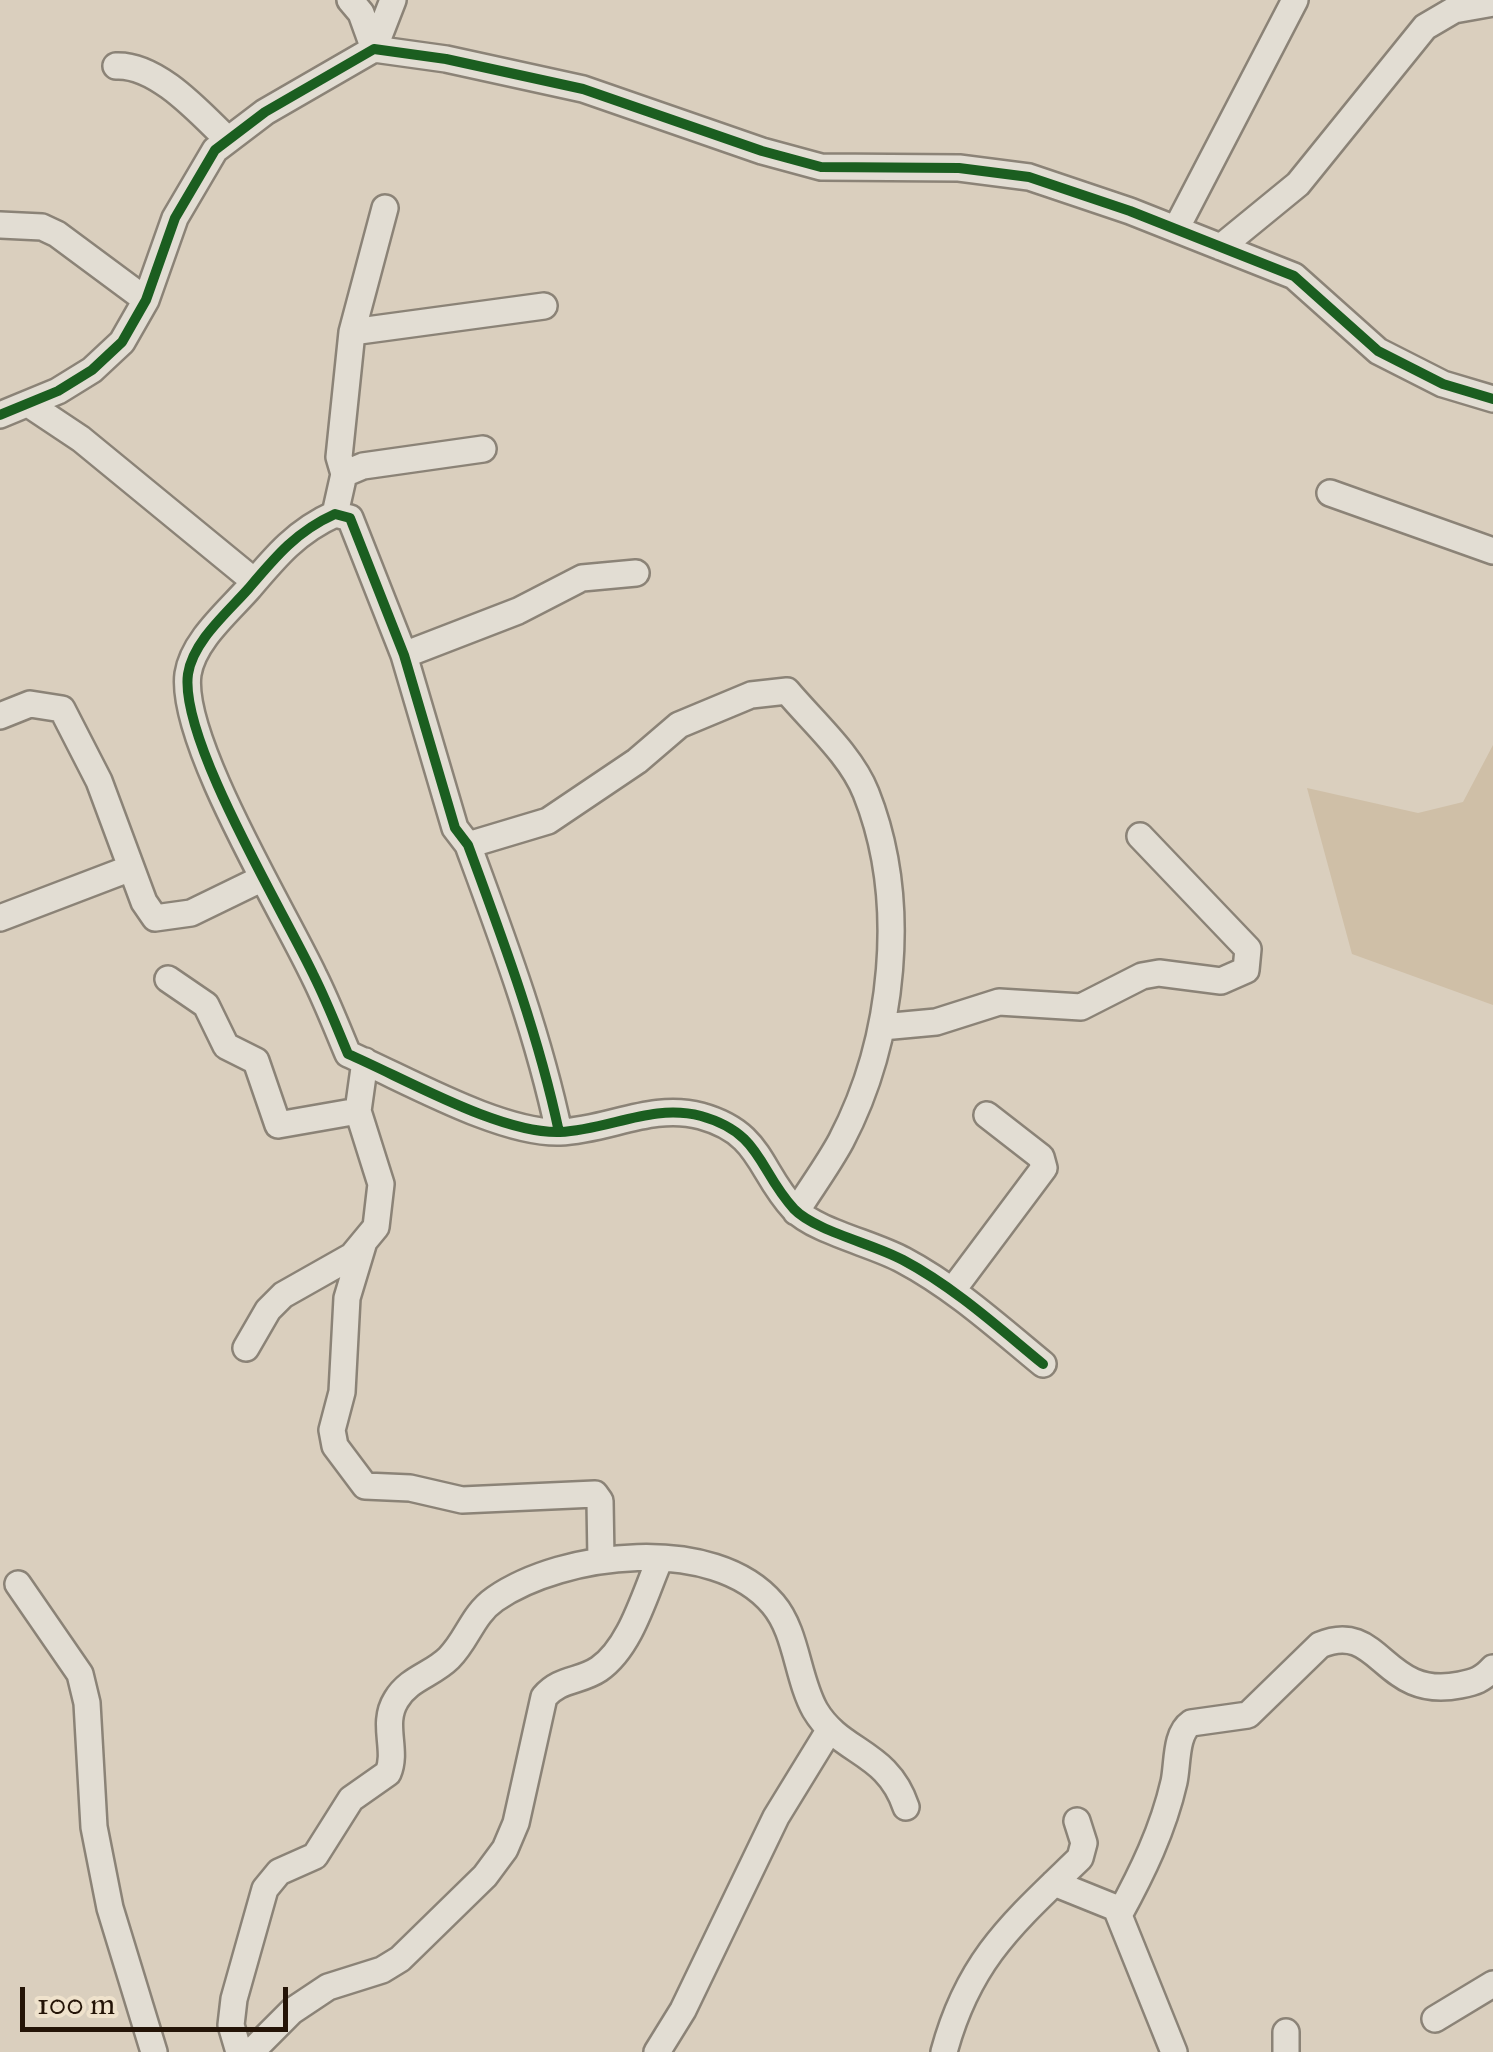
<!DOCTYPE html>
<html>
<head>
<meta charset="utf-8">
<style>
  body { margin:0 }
  #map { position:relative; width:1493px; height:2052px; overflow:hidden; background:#dacfbe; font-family:"IM FELL Great Primer",serif }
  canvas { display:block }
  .scale { position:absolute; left:20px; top:1987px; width:268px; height:45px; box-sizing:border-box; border:5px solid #241407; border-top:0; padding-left:12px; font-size:30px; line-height:35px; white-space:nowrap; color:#241407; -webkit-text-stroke:8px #efe2cc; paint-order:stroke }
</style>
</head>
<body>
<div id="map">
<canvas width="1493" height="2052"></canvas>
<div class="scale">100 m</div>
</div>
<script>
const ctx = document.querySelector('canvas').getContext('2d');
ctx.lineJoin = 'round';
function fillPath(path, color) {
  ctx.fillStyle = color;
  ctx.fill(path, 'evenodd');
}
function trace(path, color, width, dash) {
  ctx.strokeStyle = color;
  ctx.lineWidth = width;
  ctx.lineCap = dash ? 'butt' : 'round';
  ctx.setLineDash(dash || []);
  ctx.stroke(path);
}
const green = new Path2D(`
  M1493,745V1005L1352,954L1307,788L1418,813L1463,802Z`);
const minor = new Path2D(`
  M350,0L361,13L374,49
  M374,49L393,0
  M116,66C157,64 200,113 227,139
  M0,225L42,227L57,234L146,300
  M1176,229L1295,0
  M1221,247L1298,184L1425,27L1454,10L1493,3
  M352,332L544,306
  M30,405L81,439L254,581
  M0,415L58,391L92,370L122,342L146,300L175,218L215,150L265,112L374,49L446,59L583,89L762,151L821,167L959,168L1029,177L1130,211L1294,276L1378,351L1443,384L1493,399
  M344,474L339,457L352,332L385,208
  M1330,493L1493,551
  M335,514L344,474L363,466L483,449
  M404,655L518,611L582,578L636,573
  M0,716L30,704L62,709L99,781L144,902L155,918L191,913L263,878
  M468,845L548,821L637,761L679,725L751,695L787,691C813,722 851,755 866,793C909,901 894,1040 841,1141C828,1165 811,1188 796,1212
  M0,918L131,868
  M168,979L206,1005L226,1046L256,1061L278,1125L358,1111
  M882,1027L936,1022L999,1002L1081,1007L1142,976L1159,973L1221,981L1246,970L1248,949L1140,836
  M559,1132C538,1033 503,940 468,845L455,828L404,655L350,518L335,514C297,531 276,556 249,588C228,612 193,641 188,674C179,740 284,912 314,976C327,1002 337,1028 348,1054C404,1078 500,1134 560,1132C609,1130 652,1103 701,1116C762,1133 758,1170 794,1209C815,1231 874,1244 903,1260C954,1287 998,1327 1043,1364
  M363,1245L347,1298L342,1392L332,1430L335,1446L365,1486L410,1488L462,1500L595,1494L600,1501L601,1560
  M952,1291L1044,1168L1041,1157L987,1115
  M246,1348L268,1310L283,1295L352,1256L376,1227L381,1184L358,1111L365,1061
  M18,1584L80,1674L87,1703L94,1827L110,1908L154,2052
  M1054,1883L1116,1908L1174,2052
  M1119,1915C1142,1873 1163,1830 1174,1782C1178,1764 1175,1734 1191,1723L1248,1715L1320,1645C1381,1619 1382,1701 1460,1685C1475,1682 1482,1680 1493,1668
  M1435,2019L1493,1984
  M1286,2032V2052
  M239,2052L231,2025L234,1999L265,1889L279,1872L315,1856L351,1799L388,1773C398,1750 381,1724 396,1700C409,1678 432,1675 449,1658C468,1639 472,1615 495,1599C563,1552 714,1534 773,1604C797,1632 797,1678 815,1710C841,1754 887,1750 906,1807
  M251,2052L292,2011L328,1987L382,1970L400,1959L485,1876L505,1849L516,1823L544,1697C560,1678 580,1682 599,1669C631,1647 645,1593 660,1559
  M657,2052L683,2010L776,1817L830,1729
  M944,2052C969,1959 1014,1922 1080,1858L1084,1843L1077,1821`);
const cycleway = new Path2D(`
  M0,415L58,391L92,370L122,342L146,300L175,218L215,150L265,112L374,49L446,59L583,89L762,151L821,167L959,168L1029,177L1130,211L1294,276L1378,351L1443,384L1493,399
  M559,1132C538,1033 503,940 468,845L455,828L404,655L350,518L335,514C297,531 276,556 249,588C228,612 193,641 188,674C179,740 284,912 314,976C327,1002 337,1028 348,1054C404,1078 500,1134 560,1132C609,1130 652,1103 701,1116C762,1133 758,1170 794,1209C815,1231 874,1244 903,1260C954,1287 998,1327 1043,1364`);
fillPath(green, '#cfbfa7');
trace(minor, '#8b8377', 30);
trace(minor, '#e2ddd3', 25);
trace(cycleway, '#1b5e20', 10);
</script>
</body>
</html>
